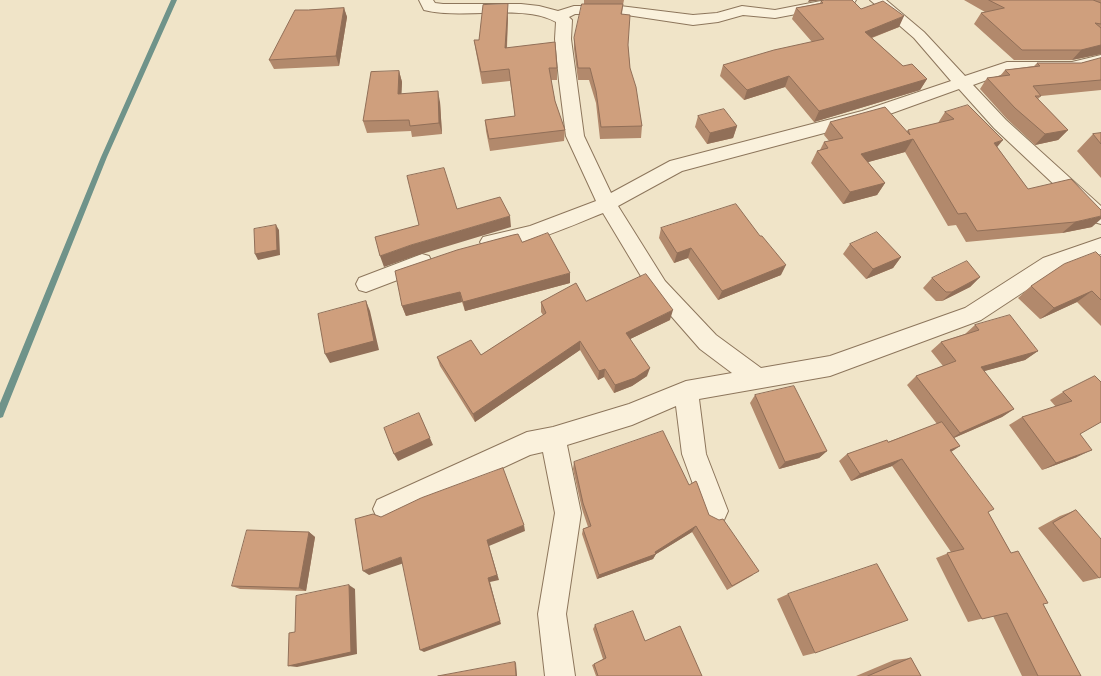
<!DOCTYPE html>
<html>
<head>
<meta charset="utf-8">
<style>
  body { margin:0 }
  canvas { display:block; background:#f0e4c8 }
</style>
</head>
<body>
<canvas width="1101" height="676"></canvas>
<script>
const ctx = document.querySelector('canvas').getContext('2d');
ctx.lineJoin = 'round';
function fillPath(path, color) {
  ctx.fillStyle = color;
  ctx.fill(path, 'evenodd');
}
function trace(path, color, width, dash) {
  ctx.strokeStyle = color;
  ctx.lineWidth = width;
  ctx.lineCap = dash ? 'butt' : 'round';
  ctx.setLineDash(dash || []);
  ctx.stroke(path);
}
const stream = new Path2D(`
  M171,0H177L107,157L4,414L3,417L0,418V403L101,157Z`);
const street = new Path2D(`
  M419,0H433L435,3L443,4H521L539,6L558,11L574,6H620L693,15L717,13L742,6L775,10L826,0H856L854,3L849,4L775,18L743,15L718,22L693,25L620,14H575L569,17L572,20L571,39L584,136L611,193L670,161L862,111L951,81L914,38L870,0H886L924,32L965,76L1007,62H1072L1101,55V65L1072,72H1009L973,85L1006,120L1101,206V224L1094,222L994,128L959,89L873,120L682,171L618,206L665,281L716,335L761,368L830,356L965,308L1043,258L1101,238V254L1057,270L981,320L830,376L699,399L706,454L728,511L724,520L715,524L706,520L682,454L676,406L632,425L567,445L581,513L566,614L575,676H545L538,614L555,513L543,452L530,455L386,522L377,518L373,509L377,500L527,432L553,427L629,404L686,381L732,373L700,349L651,293L603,213C578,223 507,255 483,247L480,242L483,237L530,226L596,201L566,136L559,81L555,39L556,22C523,3 463,20 424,10Z
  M422,254L429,256L432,262L429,268L366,292L359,290L356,284L359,278Z`);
const wall = new Path2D(`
  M584,0H624L623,5L622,14L628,45L630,68L642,126L641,138L600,139L596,103L589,80H578L574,49V38L584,4Z
  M964,0H1101V54L1072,60H1014L974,24L981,13L985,12Z
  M821,1L861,9L899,27L872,38L903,66L927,79L920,90L814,122L785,87L744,100L720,76L723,65L812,42L792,19L796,8L820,3Z
  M344,8L347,17L339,66L274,69L269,60L308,10Z
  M508,16L507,48L557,68V80H551L555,101L565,130L564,141L490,151L486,131L485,120L515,116L510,81L482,84L476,52L474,40H479Z
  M1101,58V90L1041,96L1038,99L1068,130L1058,140L1035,145L1007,119L980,89L987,78L1000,76L1005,70L1034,66L1037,63H1081Z
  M399,71L402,82L401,94L440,102L442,134L412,137L411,131L367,133L363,121Z
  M945,112L997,147L1028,189L1092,227L1062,233L966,242L956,225L948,226L905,152L868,162L885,183L877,195L843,204L811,163L817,151L820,150L824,142L829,141L824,135L830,122L907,131L908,130L938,123Z
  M698,116L737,126L733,138L707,144L695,127Z
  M1101,133V178L1077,151L1093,134Z
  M661,228L781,275L718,300L688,258L674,263L659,238Z
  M522,242L570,283L465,311L462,302L406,316L402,306Z
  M850,244L901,257L893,268L866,279L843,254Z
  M1101,257V326L1077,302L1040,319L1018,298L1031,286Z
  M980,277L970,287L942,301H936L923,288L932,278Z
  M586,301L670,320L630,339L647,376L632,386L614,393L604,377L598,380L580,350L475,422L440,366L437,357L481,355L543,315L541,312V302Z
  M975,325L1038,351L1025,360L984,371L1014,409L1002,417L954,438L960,446L951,452L988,512L1011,553L1043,604L1081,676H1022L993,616L968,622L936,558L951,552L892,466L851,481L839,461L847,454L888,442L937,424L907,385L916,376L943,366L931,351L941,342L965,334Z
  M1095,376L1080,434L1077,457L1042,470L1009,425L1022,417L1056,407L1050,400L1063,392Z
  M755,395L827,451L819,458L779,469L750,403Z
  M574,462L689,485L709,515L753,575L727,590L692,532L656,554L653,559L597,579L582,534L583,529L588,527L582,509L573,469Z
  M1076,510L1099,578L1083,582L1038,528L1060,516Z
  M309,532L315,537L306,591L240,589L232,586Z
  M788,594L815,653L803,656L777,599Z
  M595,625L645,641L702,676H596L592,665L594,664L603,659L593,629Z
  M911,658L921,676H856L894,660Z`);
const shadedWall = new Path2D(`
  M809,0H823L808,2Z
  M508,4V16L506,60L505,48Z
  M344,8L347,17L339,66L336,56Z
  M904,16L899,27L860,42L865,32Z
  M1101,45V54L1072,60L1081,50Z
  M399,71L402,82L401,106L398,94Z
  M789,76L785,87L744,100L747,90Z
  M927,79L920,90L814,122L819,111Z
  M438,91L440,102L442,134L439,123Z
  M737,126L733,138L707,144L710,133Z
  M1068,130L1058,140L1035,145L1045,134Z
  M913,139L905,152L854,166L861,154Z
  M1003,140L993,152L994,143Z
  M885,183L877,195L843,204L850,192Z
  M510,216L511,227L415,256L384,267L380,256L411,245Z
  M1101,216V219L1092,227L1062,233L1075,222Z
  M276,225L279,230L280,255L258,260L255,254Z
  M691,248L688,258L674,263L677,253Z
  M901,257L893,268L866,279L873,269Z
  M786,265L781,275L718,300L722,291Z
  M570,273V283L465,311L463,302Z
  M980,277L970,287L942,301L952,292Z
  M1092,291L1077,302L1040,319L1054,308Z
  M460,292L462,302L406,316L402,306Z
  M366,301L370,311L379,350L330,363L325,354Z
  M673,310L670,320L624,342L626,333Z
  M580,341V350L475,422L473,414Z
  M1038,351L1025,360L970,375L981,367Z
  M650,368L647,376L632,386L614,393L615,385Z
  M605,369L604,377L598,380L599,371Z
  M1014,409L1002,417L949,440L960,433Z
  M419,413L433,445L398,461L394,454Z
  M960,446L949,453L950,450Z
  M1092,450L1077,457L1042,470L1056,463Z
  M827,451L819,458L779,469L785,462Z
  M902,459L892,466L851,481L860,474Z
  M524,525L525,531L489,546L499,580L490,582L501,624L424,652L420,650L487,540Z
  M696,526L692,532L653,556L656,554L653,559L597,579L599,575L655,552Z
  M309,532L315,537L306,591L299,588Z
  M401,557L407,562L369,575L363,571Z
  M349,585L355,589L357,654L297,667L288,666Z
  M515,662L516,663L517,676H516Z`);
const building = new Path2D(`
  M825,0H852L861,9L883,1L904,16L865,32L903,66L912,64L927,79L819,111L789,76L747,90L723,65L774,50L824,39L796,8L823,3L821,1Z
  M989,0H1093L1101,3V24L1095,23L1101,28V45L1081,50H1022L981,13L1004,8Z
  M508,4L505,48L555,42L557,68H549L555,101L565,130L489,139L485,120L515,116L509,69L481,72L474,40H479L483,5Z
  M582,4H623L621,14L630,15L628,45L630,68L636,87L642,126L601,127L596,91L590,68H578L574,38Z
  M344,8L336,56L269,60L295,10H308Z
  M1101,58V80L1033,86L1041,96H1035L1068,130L1045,134L1015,108L987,78L1010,75L1005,70L1040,66L1037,63H1081Z
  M399,71L398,94L438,91L439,123L410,126L409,120L363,121L371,72Z
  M968,105L1003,140L994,143L1028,189L1071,179L1101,210V216L1075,222L977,231L966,213L958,214L913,139L861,154L885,183L850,192L817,151L828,148L824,142L843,138L830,122L885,107L910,135L908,130L954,119L945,112Z
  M724,109L737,126L710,133L698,116Z
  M1101,133V144L1093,134Z
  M444,168L457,209L500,197L510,216L411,245L380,256L375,237L419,225L407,176Z
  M736,204L760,236H762L786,265L722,291L691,248L677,253L661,228Z
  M276,225L277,250L255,254L254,229Z
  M877,232L901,257L873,269L850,244Z
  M548,233L570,273L463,302L460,292L402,306L395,271L457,250L513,235L518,234L522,242Z
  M1096,252L1101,257V300L1092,291L1054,308L1031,286L1064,264Z
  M967,261L980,277L952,292H946L932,278Z
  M646,274L673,310L626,333L650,368L635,378L615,385L605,369L599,371L580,341L473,414L437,357L471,340L481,355L546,313L541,302L576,283L586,301Z
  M366,301L374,341L325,354L318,314Z
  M1010,315L1038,351L981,367L1014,409L960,433L916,376L956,361L941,342L979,330L975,325Z
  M1095,376L1101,382V422L1080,434L1092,450L1056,463L1022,417L1072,401L1063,392Z
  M794,386L827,451L785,462L755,395Z
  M419,413L430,438L394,454L384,428Z
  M942,422L960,446L950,450L994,509L988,512L1011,553L1018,551L1048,603L1043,604L1081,676H1038L1007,613L982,619L947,553L964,549L902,459L860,474L847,454L887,440L888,442Z
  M663,431L689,485L696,481L697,483L709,515L719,520L723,519L759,571L732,586L696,526L655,552L656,554L599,575L583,529L591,526L583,503L574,462Z
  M503,468L524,525L487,540L497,575L488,578L500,621L420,650L401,557L363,571L355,519L373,514L381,517L421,498Z
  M1076,510L1101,539V577L1099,578L1053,523Z
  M247,530L309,532L299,588L232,586Z
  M877,564L908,620L815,653L788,594Z
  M349,585L351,652L288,666L289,633L295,632L296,596Z
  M633,611L645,641L680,626L702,676H598L594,664L606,658L595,625Z
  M911,658L921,676H868Z
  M515,662L516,676H438Z`);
fillPath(stream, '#6f938a');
trace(street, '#8d765c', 2);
fillPath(street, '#faf1dc');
fillPath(wall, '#b2896c');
fillPath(shadedWall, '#916f58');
fillPath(building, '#cf9f7d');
trace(building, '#916f58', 1);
</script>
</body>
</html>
